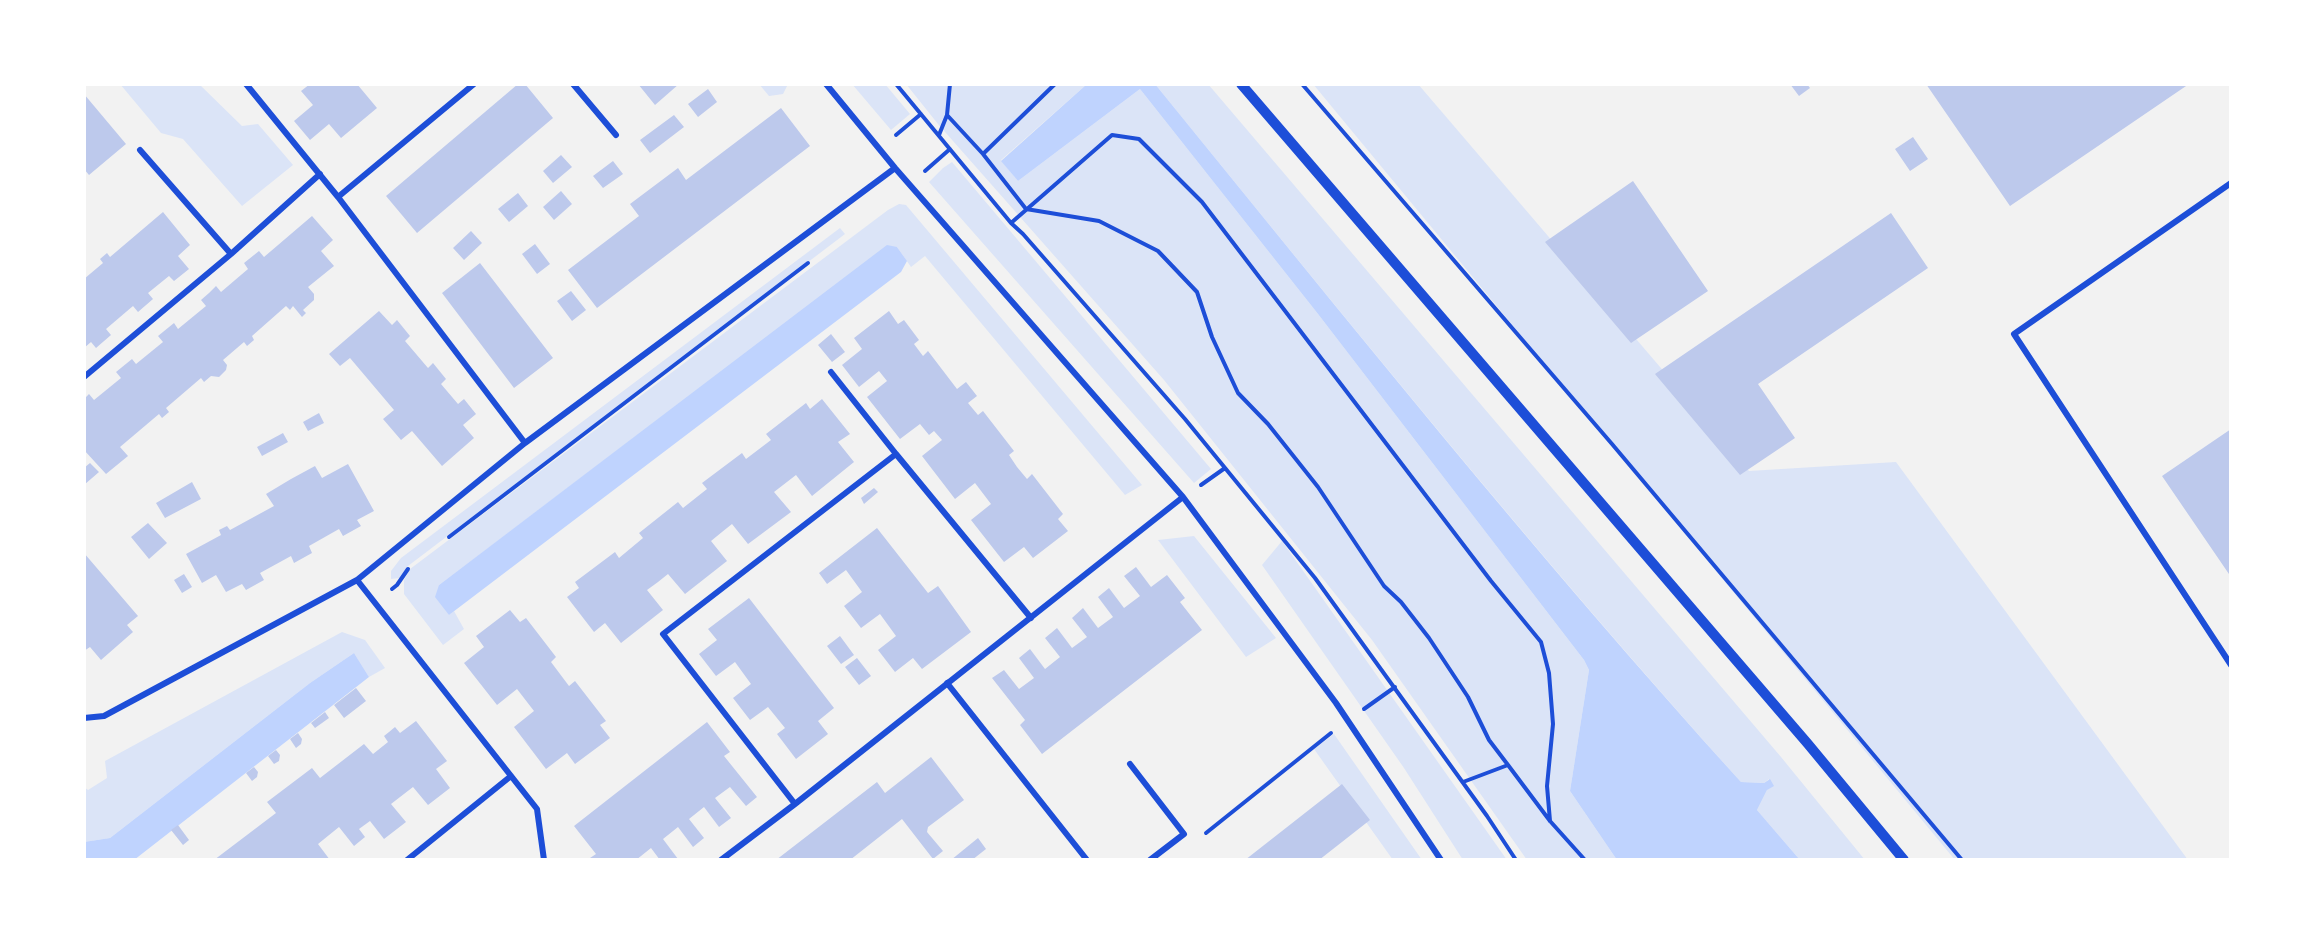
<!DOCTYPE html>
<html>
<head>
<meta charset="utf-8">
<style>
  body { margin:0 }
  #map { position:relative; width:2315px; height:944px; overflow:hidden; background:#f2f2f2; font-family:Literata,serif }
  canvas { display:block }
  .frame { position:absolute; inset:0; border:86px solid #fff; pointer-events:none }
</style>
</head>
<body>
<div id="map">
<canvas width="2315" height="944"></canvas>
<div class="frame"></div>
</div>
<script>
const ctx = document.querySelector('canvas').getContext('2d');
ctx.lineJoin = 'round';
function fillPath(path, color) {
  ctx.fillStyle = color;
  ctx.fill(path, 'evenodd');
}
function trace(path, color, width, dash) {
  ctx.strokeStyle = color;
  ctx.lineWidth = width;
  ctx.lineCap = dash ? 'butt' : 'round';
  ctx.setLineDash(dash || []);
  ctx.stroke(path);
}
const green = new Path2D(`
  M120,84H199L242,126L258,124L293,165L242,206L183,139L161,133Z
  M759,84H788L783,94L769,96Z
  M852,84H885L910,114L891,130Z
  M906,84H1087L1001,160L1018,181L1140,89L1318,314L1584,660L1589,670L1570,791L1617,860H1527L1372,640L1164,380L938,124Z
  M1155,84H1208L1781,757L1865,860H1800L1757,810L1767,790L1769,779L1764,783L1741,782C1538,557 1347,320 1155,84Z
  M1313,84H1418L1749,471L1896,462L2188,860H1955Z
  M952,162L1211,469L1194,483L929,182L943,168Z
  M899,204L906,205L1142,485L1125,495L925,256L911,267L897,247L728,367L439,585L449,615L454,611L464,629L443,645L404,594V580L410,569L888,210Z
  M840,228L845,234L408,566L400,578L391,579V571L401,558Z
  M1194,536L1276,638L1246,657L1158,540Z
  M1282,541L1507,860H1463L1404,768L1262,565Z
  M342,632L365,640L385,668L369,677L354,653L310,683L110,838L84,842V787L88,790L107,778L105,761Z
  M1334,734L1422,860H1393L1314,749Z`);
const water = new Path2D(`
  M1087,84H1155C1347,320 1537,557 1741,782L1764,783L1770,779L1774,786L1767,790L1757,810L1800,860H1617L1570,791L1589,670L1584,660L1318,314L1140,89L1018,181L1001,161Z
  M887,245L897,247L907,261L901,272L449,615L435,597L439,585Z
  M354,653L369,677L134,860H84V842L110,838L310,683Z`);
const building = new Path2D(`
  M310,84H357L377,108L341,138L329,124L310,140L294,121L313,105L301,91Z
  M518,84H525L553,118L417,233L386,196Z
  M638,84H679L655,105Z
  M1790,84H1807L1810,88L1799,96Z
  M1926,84H2189L2010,206Z
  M708,89L717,102L698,117L688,104Z
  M84,94L126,144L89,175L84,169Z
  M781,108L810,146L597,308L568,270L639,216L630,204L678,168L686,180Z
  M674,115L684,127L650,153L640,140Z
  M1913,137L1928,159L1910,171L1895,149Z
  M561,155L572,167L553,183L543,171Z
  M613,161L623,174L603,188L593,176Z
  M1633,181L1708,291L1631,343L1545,242Z
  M561,191L572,204L554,220L543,207Z
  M518,193L528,206L509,222L498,209Z
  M163,212L190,245L178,256L189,269L174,281L169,276L148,293L153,299L138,312L133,306L106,329L111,335L96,348L91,342L84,348V279L103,263L100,259L107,253L110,257Z
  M1891,213L1928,268L1758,384L1795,438L1740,475L1655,374Z
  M312,216L333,240L321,251L334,266L308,287L314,294V300L303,310L306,313L302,317L293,306L290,310L286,306L252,336L254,340L247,346L244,342L223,360L227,365L226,370L219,377L211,376L204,382L201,378L166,408L169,412L162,418L159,414L120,447L128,456L106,474L84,450V399L89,394L94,400L121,378L116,372L132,359L136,364L163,342L158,336L174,323L178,329L206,306L201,300L209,293L216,286L221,292L248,269L244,263L259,251L264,257Z
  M471,231L482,243L464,260L453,248Z
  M535,244L550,264L537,274L522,254Z
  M480,263L553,358L514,388L442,293Z
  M571,291L586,310L572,321L557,301Z
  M379,311L392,325L397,320L410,336L405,341L428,368L433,363L446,379L441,384L458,404L464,399L476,414L463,425L474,438L442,466L412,431L401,440L383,419L394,410L350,358L340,366L329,354Z
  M889,311L898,324L904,320L919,340L914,344L923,356L928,351L957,389L966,382L977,396L968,403L978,415L983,411L1014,451L1009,455L1017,467L1027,479L1032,474L1063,514L1058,519L1068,531L1033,558L1024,547L1004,562L971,520L991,504L975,483L955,499L922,456L942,440L934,431L929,435L920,424L900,439L867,397L887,381L879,371L859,387L842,365L862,349L854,338Z
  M831,334L845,352L832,362L818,345Z
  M822,399L850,434L838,442L854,462L812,496L796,475L774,492L791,512L748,544L732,524L722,532L711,541L727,561L685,594L668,574L658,582L647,590L663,610L621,643L605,623L594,632L567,597L579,588L575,582L615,552L619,558L643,538L639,533L678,502L683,508L707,489L702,483L742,453L746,459L771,440L766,434L806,403L810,409Z
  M319,413L324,423L308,431L303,422Z
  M2231,429V577L2162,476Z
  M283,433L288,442L262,456L257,447Z
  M90,463L99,472L84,485V468Z
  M348,464L374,511L357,520L361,526L343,536L339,529L309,546L312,553L294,563L291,556L260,573L264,580L246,590L242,584L226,592L216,575L202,583L186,554L221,535L219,530L227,526L230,530L274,506L266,494L291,479L315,466L322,478Z
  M192,482L201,499L165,518L156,503Z
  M874,488L878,492L864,504L861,498Z
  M148,523L167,543L149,559L131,537Z
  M877,528L928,593L938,586L971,632L922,669L913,658L895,672L878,650L896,636L880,614L861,628L844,606L862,592L846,570L827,584L819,573Z
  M84,553L138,616L127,625L133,632L101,660L90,647L84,651Z
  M1136,567L1151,587L1167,575L1185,598L1180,602L1202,630L1042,754L1020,725L1025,720L992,678L1004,670L1019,689L1034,678L1019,658L1030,649L1045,669L1060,657L1045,638L1057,628L1072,648L1087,637L1072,618L1083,608L1098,628L1113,617L1098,597L1109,588L1124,608L1140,596L1124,576Z
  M184,574L192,587L182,593L174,580Z
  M749,598L834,708L818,721L828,734L796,759L777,734L785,728L768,707L750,720L733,698L751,684L735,662L716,676L699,654L717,640L708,629Z
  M510,610L520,622L526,618L556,657L551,662L569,686L575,681L606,721L600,725L610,738L575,764L567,753L546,769L514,727L534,711L517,689L497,705L464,663L484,647L476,636Z
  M840,636L854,655L841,664L827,646Z
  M857,658L871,676L859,685L845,667Z
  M356,688L366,701L344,718L334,705Z
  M325,712L329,718L315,728L311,723Z
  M416,721L447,761L436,769L450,788L428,805L413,787L391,804L406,822L384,839L370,821L359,829L365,837L354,846L339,827L318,844L330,860H214L276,813L267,802L312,768L320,778L364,744L373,754L388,742L384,736L389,732L395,727L400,733Z
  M707,722L730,752L724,756L757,797L746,806L730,787L715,798L731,818L719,827L704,807L689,819L704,838L693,847L678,827L663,839L678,859L676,860H660L651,848L636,860H592L590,858L596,854L574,826Z
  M298,733L302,739L301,744L296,748L290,739Z
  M276,750L280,755L279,761L274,764L268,756Z
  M931,757L964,800L928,827L927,832L943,851L933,859L902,819L850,860H776L877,782L885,793Z
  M254,767L258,772L257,777L252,781L246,773Z
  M1342,784L1370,820L1319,860H1245Z
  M178,825L189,840L183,845L171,830Z
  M978,838L986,849L972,860H951Z`);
const path = new Path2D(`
  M896,84L1011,223L1023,234L1185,419L1315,578L1487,816L1516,860
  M950,84L947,115L983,154
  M1055,84L983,154L1026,209L1099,221L1158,251L1197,292L1212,337L1238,393L1268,424L1318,487L1384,586L1401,602L1429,638L1468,697L1489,740L1508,765
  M1302,84L1612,444L1962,860
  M896,135L921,114
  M939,135L947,115
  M925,171L950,149
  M1011,223L1112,135L1139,139L1202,202L1491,581L1541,642L1549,673L1553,724L1547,786L1550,821
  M1201,485L1225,468
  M449,537L808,263
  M392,589L397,585L408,569
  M1364,709L1395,687
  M1463,782L1508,765L1550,821L1585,860
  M1206,833L1331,733`);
const minor = new Path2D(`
  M246,84L338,197L525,443
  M573,84L616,135
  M826,84L895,168L1183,497L1336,703L1441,860
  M140,150L231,254
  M2231,183L2014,334L2231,665
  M338,197L474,84
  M831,372L896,454
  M84,377L231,254L320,174
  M357,580L525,443L895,168
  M947,683L1087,860
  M84,718L104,716L357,580L537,809L544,860
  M1130,764L1184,834L1150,860
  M795,804L663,634L896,454L1031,618
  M407,860L511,776
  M721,860L795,804L1183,497`);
const tertiary = new Path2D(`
  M1241,84L1808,744L1904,860`);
fillPath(green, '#dbe4f7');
fillPath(water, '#bfd3fe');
fillPath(building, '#bdc9ec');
trace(path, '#1d4ed8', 4);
trace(minor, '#1d4ed8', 6);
trace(tertiary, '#1d4ed8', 10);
</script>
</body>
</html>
